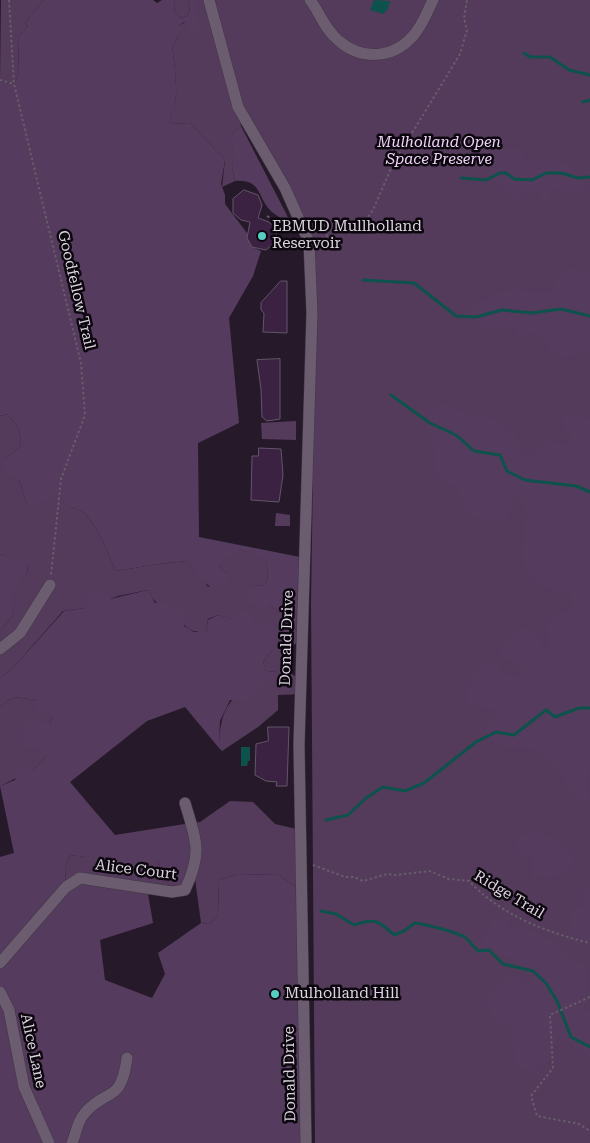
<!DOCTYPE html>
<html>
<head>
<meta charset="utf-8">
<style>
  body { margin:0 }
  canvas { display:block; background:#261a2a }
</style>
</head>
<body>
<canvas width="590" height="1143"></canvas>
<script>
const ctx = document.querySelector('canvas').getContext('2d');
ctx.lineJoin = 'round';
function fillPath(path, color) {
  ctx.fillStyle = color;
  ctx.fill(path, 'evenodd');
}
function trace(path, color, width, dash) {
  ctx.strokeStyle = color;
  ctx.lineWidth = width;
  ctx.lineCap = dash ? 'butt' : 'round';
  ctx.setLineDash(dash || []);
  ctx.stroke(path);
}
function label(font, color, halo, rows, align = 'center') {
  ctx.font = font + ' "Roboto Serif",serif';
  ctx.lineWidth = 5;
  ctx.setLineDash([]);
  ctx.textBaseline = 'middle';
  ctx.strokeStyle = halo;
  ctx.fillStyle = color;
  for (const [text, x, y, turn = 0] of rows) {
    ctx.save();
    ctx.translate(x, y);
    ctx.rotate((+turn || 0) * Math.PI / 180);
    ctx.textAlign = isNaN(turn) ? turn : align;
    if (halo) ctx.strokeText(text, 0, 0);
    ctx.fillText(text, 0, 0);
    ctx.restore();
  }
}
const green = new Path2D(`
  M1,0H44L25,23L28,26L18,37L19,75L14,84L0,81Z
  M173,0H188L190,11L187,16L181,18L174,12L175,4Z
  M195,0H590V1143H315L311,603L314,406L309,242L238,110L241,126L232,135V147L235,156L232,166L235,181L222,187L225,160L190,123L170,124C169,113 173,108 176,98C177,92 174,53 172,48L179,34V26L195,16Z
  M7,414L19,428L21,446L5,459L19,479L26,502L34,506L59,492C66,513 78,504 87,516C101,533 107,552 116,571L158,564L187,561L208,587L228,574L219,566V555L240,549L266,560L268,576L265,585L254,586L270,606L282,614L303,636L287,652L280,666L301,680V694L278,695V710L258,727L222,751L219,748C221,695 235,697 277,672L266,671L263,662L272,650L253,625L218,615L208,619L206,632C182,633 186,622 171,610C158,601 157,608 148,590L118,596L85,608L63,611L12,669L0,678V630L14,614L10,599L27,573L28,564L0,554V416Z
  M296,421V440L262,439L261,423Z
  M276,513L290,515V526H275Z
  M14,697L37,700L52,717L50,725L37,748L48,755L33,770L0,786V706Z
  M230,801L253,802L275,824L301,830L302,892L279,875L238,874L219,880L218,915L210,924L201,923L194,871L191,823L200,822Z
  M70,855L122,861H157L172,892L66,887L65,866Z`);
const forest = new Path2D(`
  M44,0H153L157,3L162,0H173L175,4L174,12L181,18L187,16L190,11L188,0H195V16L200,22L199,30L192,33L184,22L179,26V34L172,48C174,54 177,89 176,96C175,107 169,112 170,124L190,123L225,160L221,184L225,195V204L247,233L252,247L261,251L253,276L229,318L239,423L198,443L199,537L305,558L303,636L282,614L270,606L260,609L249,604L248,593L254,586L265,585L268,576L266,561L240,549L232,558L219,556V566L228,574V583C206,595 200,577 187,561L158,564L116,571C107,552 101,533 87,516C78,504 66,513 59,493L34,507L26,502L19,479L6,473L5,459L21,446L19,428L7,414L0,416V81L14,84L19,75L18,37L28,26L25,23Z
  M241,126L292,225C286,221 278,217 272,212C257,199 263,179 235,181L232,166L234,156L232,147V135Z
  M503,148H519L528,163C538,160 550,155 560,160C571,166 575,177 590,175C590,190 583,192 569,196L551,187L549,190V200L545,203L536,191L524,193L520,199L513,201L507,191L494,183L488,173L493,155Z
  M570,268L590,272V352C581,352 575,356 567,358C549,360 547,339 535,332L521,338L516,335V327L510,323L506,330C489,333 478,325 468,313C477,298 507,288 524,290C534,291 540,294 550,291L558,278Z
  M443,403C453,405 464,414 472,416C485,419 495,414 503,427C517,432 519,438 520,452L524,455H531L545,441L562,444L570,442L573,437L563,427L561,422L567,414L590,418V770L588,772L590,798L585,803C561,790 563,765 540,753C513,740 503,762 485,729L496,711L469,704L465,697L476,669L486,662L496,663L509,677L518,675L522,668L512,660L502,659L499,656C503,640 522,615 539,636C542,640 542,646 544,651L548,652L549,643L545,624L552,618L574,608L571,595C559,590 544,589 534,580C507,559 542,513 514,492C513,499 514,510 510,515C501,530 474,520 466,508C461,502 460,497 459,490L440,479L434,468L435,449L427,428V414Z
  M0,554L28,563L27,573L11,599L14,614L0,630Z
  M99,590L110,599L148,590L155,603L167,602L171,610H182L186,619L184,626L194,632H206L208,620L218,615L233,619L243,609L254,615L253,625L267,624L275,634L272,650L263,662L266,671L277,672L245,702L230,700L220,721L219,748L185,707L147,721L70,782L115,835L191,823L197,844L185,890L172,892L157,861L148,870L122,861L111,870L93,867L86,857L70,855L65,866L66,886L80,878L147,888L153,923L100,940L105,980L152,998L165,974L158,953L201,923L210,924L218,915L219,880L238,874L279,875L302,892L306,1143H0V857L14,853L0,786L15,780L19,769L33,770L47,756L37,748L25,749L22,733L27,718L50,725L52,717L35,710L37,700L14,697L0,706V678L12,669L64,611L85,608L87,594Z
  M540,832L551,838L555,836L574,854C573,870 564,873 551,879L541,874L533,880L531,874L534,864L530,857L520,858L515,842L523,834Z
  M581,889H590V941L588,942L578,936L570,935V915L578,907L585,906Z
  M495,916L506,920L511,928L523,926L554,941L565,950L569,959L587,965C590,981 585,993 584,1008L590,1012V1061L579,1049L563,1037L557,1038L548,1063L530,1073L515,1064L511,1028L493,1020L486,1000L508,975L520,977L530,986L532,980L519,961L501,956L490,947L482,948L481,939Z`);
const water = new Path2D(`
  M374,0L390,1L388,9L383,14L370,10Z
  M241,747H250V761H248L247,766H241Z`);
const stream = new Path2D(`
  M524,53L530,57H550L569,70L590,75
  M583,102L590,100
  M461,178L486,180L500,173H506L514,179L532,180L546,173H561L578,178L590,177
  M363,280L414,283L456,316L476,317L502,310L532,313L561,309L590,316
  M391,395L430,423L456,435L474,451L500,455L507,471L525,480L576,486L590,492
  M326,820L348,815L366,798L383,787L405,791L424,783L476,742L496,732L514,735L546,710L555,717L579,708H590
  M321,911L336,914L354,925C374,918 379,920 394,935L404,931L415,923C425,924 460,933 466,938C470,942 474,947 478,951L489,950L503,964L533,971L546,983L557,1001L571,1037L590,1047`);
const building = new Path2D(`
  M244,190L258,195L262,205L258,218L269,222L276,229L277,240L266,250L252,247L247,238L250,222L241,220L233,213V199Z
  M281,281H287V333L263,332L264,313L261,310V303Z
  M280,359V419L267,421L262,417L261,389L257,360Z
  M259,448L281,449L283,475L279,502L251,500L252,456H258Z
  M268,727H289L287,786H276L277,782L266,781L255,775L256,744L268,741Z`);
const path = new Path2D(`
  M9,0L14,84L81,363L85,415L61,479L51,575
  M0,80L14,84
  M267,216L291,231
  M320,242H325L328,231L365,221L373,210L392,166L460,54L467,30L464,18L467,0
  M313,865L345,877H354L363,881L387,874L396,875L430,871L449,879L469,881C501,915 545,932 590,943
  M590,997L550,1015L553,1068L531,1096L537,1116L579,1124L590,1131`);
const minor = new Path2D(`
  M209,0L238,107L285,188L309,242L312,313L299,745L306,1143
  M310,0C320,13 325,30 339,41C361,60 392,59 412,37C422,27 427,12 433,0
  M0,649L20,633L50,585
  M0,963L66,887L80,878L172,892L185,890C203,851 196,841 185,803
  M0,992L9,1010L24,1087L49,1143
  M72,1143C76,1134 77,1122 84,1114C106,1087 121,1105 127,1058`);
const markers = [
  [262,236,5,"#57cec1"],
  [275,994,5,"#57cec1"]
];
const parkNames = [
  ["Mulholland Open",439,143],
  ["Space Preserve",439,160]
];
const poiNames = [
  ["EBMUD Mullholland",272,227],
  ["Reservoir",272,244],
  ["Mulholland Hill",285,994]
];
const streetNames = [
  ["Goodfellow Trail",76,290,77],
  ["Donald Drive",287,638,-88],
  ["Alice Court",136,870,7],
  ["Ridge Trail",509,895,31],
  ["Alice Lane",33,1051,78],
  ["Donald Drive",290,1074,-91]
];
fillPath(green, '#543b5b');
fillPath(forest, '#553b5d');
fillPath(water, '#0d524c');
trace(stream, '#0d524c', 3);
fillPath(building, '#3b2243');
trace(building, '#635568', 1);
trace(minor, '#403743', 12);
trace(path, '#665c6a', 2, [2.5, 2.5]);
trace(minor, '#6b5c70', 11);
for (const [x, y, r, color] of markers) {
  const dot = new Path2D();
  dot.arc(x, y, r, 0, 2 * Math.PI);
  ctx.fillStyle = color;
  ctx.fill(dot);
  trace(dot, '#0c070e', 2);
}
label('italic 15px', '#f0d5f9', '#0c070e', parkNames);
label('15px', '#dcd4df', '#0c070e', poiNames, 'left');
label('15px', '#dcd4df', '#0c070e', streetNames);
</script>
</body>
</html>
